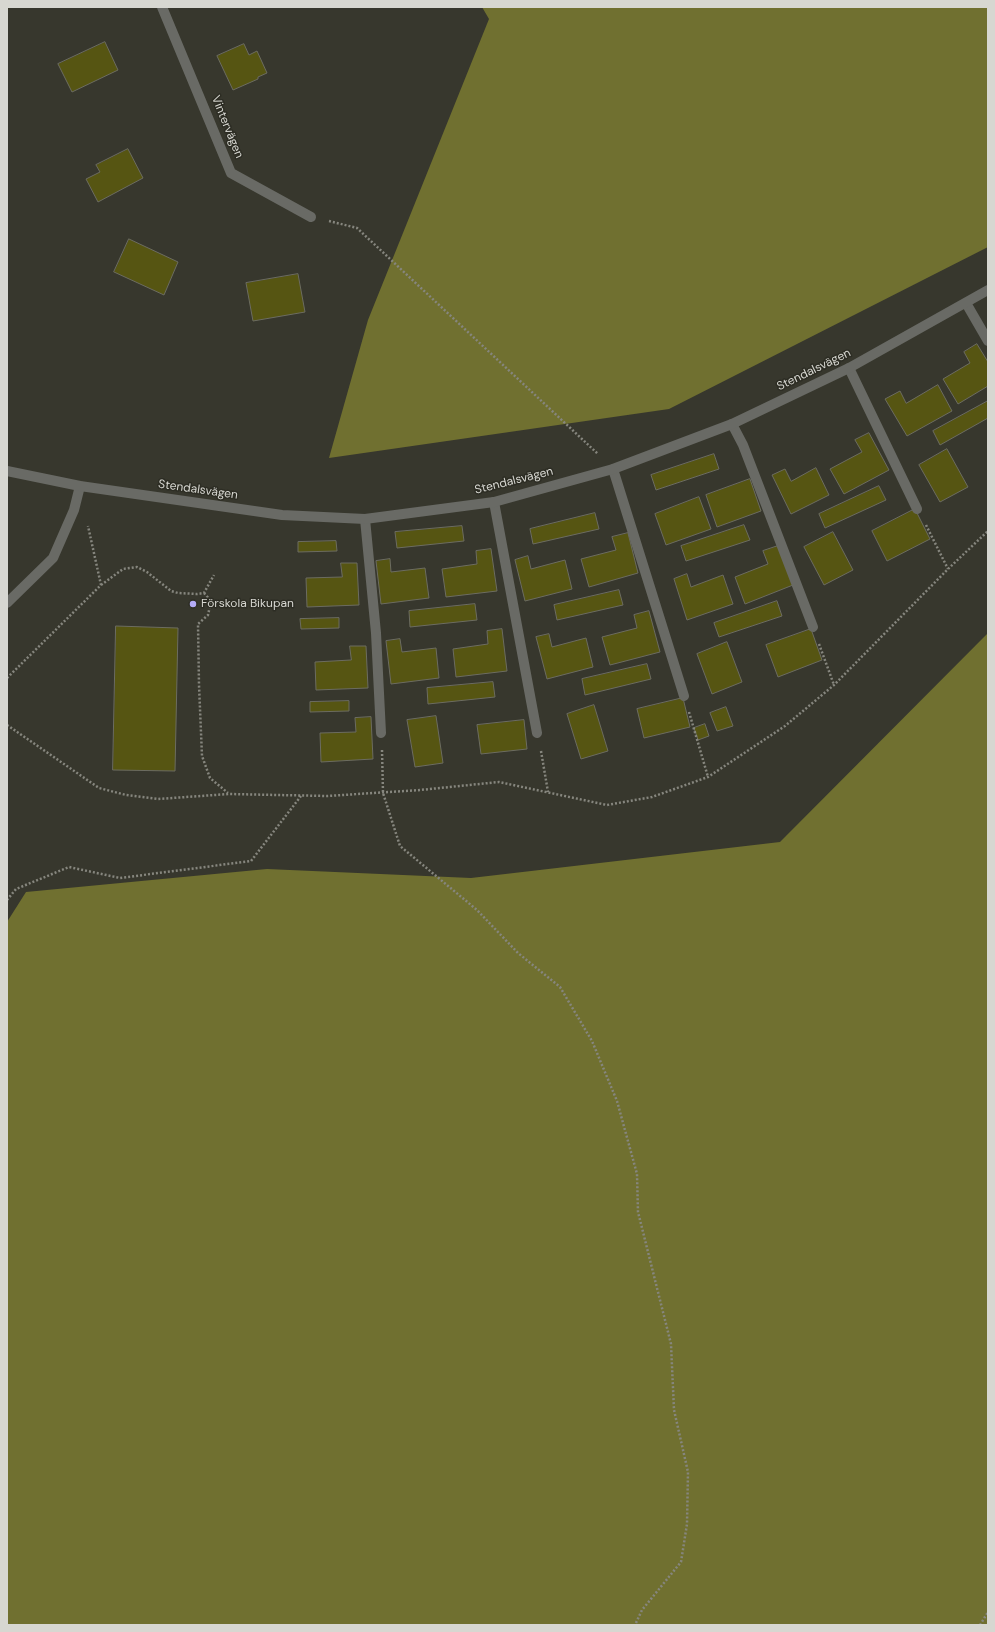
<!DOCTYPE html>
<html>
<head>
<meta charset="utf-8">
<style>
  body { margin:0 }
  #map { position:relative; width:995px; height:1632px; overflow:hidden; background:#37372d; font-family:"DM Sans",sans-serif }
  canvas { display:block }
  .frame { position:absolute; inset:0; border:8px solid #d7d7d1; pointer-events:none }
</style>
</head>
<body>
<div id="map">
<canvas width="995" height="1632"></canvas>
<div class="frame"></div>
</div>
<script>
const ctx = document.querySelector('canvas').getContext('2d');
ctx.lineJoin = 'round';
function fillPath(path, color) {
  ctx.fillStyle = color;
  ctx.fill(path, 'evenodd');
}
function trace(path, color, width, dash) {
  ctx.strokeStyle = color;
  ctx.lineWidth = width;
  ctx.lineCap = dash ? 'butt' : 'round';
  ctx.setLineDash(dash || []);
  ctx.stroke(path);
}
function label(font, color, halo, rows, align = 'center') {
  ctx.font = font + ' "DM Sans",sans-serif';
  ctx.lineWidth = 3;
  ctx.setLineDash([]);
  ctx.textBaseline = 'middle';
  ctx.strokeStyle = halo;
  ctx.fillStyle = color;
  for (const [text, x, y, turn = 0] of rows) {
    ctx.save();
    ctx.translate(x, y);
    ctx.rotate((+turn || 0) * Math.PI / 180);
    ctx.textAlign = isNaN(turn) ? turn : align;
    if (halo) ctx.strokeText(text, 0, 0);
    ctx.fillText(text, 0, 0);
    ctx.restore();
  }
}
const forest = new Path2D(`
  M482,7H988V247L669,409L329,458L368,320L489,19Z
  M988,633V1625H7V922L26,892L267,869L471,878L780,842Z`);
const building = new Path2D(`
  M105,42L118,70L72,92L58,64Z
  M244,44L249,55L257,51L267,73L258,77V79L233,90L217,56Z
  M128,149L143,178L98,202L86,179L100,172L96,165Z
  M129,239L178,262L164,295L114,272Z
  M298,274L305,312L253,321L246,283Z
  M977,344L988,362V386L958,404L943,379L970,363L964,352Z
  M938,385L952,411L907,436L885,399L900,391L906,403Z
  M988,401V418L940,445L933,431Z
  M869,433L889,470L844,494L830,469L862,452L855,440Z
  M947,449L968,487L940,502L919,465Z
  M714,454L719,469L656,490L651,475Z
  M816,468L829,495L791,514L772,475L785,469L791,481Z
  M750,479L761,511L717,527L706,495Z
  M879,486L886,500L825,528L819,514Z
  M699,497L711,529L666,545L655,514Z
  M915,509L930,539L887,561L872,531Z
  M595,513L599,529L533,544L530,529Z
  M744,525L750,540L686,561L681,546Z
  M462,526L464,541L397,548L395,532Z
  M833,532L853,570L824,585L804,547Z
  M628,533L638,573L589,587L581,559L616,550L612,537Z
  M336,541L337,551L298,552V542Z
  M778,546L793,585L745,604L735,577L768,564L763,551Z
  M491,549L497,591L446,597L442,569L477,564L476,551Z
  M528,556L531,569L565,560L572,589L525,601L515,560Z
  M390,559L391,572L425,568L429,598L381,604L376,561Z
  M341,563H357L359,605L307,607L306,578L342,577Z
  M687,574L691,587L723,575L733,604L687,620L674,579Z
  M619,590L623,605L557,620L554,605Z
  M777,601L782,616L719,637L714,623Z
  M475,604L477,620L410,627L409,611Z
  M649,611L660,652L610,665L602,637L637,628L634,615Z
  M339,618V628L301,629L300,619Z
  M116,626L178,628L175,771L113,770Z
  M502,629L507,671L456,677L453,649L488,644L487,631Z
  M811,629L822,660L778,677L766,645Z
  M549,634L552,647L586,638L593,667L547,679L536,637Z
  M400,639L402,652L436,648L439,678L391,684L386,641Z
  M727,642L742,682L712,694L697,654Z
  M350,646H366L368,688L316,690L315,662L351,660Z
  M647,664L651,679L585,695L582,679Z
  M493,682L495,697L428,704L427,688Z
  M683,698L690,727L644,738L637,709Z
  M349,701V711L310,712V702Z
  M594,705L608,751L581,759L567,714Z
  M726,707L733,726L717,731L710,713Z
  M436,716L443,763L415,767L407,720Z
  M371,717L373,759L321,762L320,733L356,732L355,718Z
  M524,720L527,749L481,754L477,725Z
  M705,724L709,736L698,740L694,728Z`);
const path = new Path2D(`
  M329,221L357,228L598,454
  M926,525L948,569
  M101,585L123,569L137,567L147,572L171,591L178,593L197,594L204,593L214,575
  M204,593L211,601L208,615L198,624L199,685L202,756L210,778L228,793
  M819,644L834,685
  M7,678L101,585L88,526
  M689,712L708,777
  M7,725L99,788L126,795L158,799L229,794L327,796L420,790L499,782L607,805L652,797L708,777L785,726L834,685L948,569L988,531
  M382,750L383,793L400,846L477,910L518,953L560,987L592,1041L617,1101L637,1174L638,1212L671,1344L674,1410L688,1472L687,1524L681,1562L642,1610L635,1625
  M541,751L548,792
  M7,900L16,889L69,867L120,878L251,861L301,796
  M980,1625L988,1612`);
const service = new Path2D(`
  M966,303L988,341
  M849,368L917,509
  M732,424L743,445L813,627
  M613,469L684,696
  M494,502L537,733
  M365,519L376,633L381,733
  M7,603L53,558L74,510L80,486`);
const minor = new Path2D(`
  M162,7L231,173L311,217
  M7,471L80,486L282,515L365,519L494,502L613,469L732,424L849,368L988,290`);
const markers = [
  [193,604,4,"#b5acf8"]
];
const streetNames = [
  ["Vintervägen",227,127,68],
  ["Stendalsvägen",814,370,-26],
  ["Stendalsvägen",514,481,-14],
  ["Stendalsvägen",198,490,8]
];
const poiNames = [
  ["Förskola Bikupan",201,604]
];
fillPath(forest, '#707030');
fillPath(building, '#565512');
trace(building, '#6c6c61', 1);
trace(path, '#86867e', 2.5, [2, 2]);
trace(service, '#696a65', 10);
trace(minor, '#696a65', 10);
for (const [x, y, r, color] of markers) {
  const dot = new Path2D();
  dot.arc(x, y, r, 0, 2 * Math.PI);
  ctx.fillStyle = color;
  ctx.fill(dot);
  trace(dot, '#2d2d24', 1.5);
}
label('12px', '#d7d7d1', '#2d2d24', streetNames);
label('12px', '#d7d7d1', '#2d2d24', poiNames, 'left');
</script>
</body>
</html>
